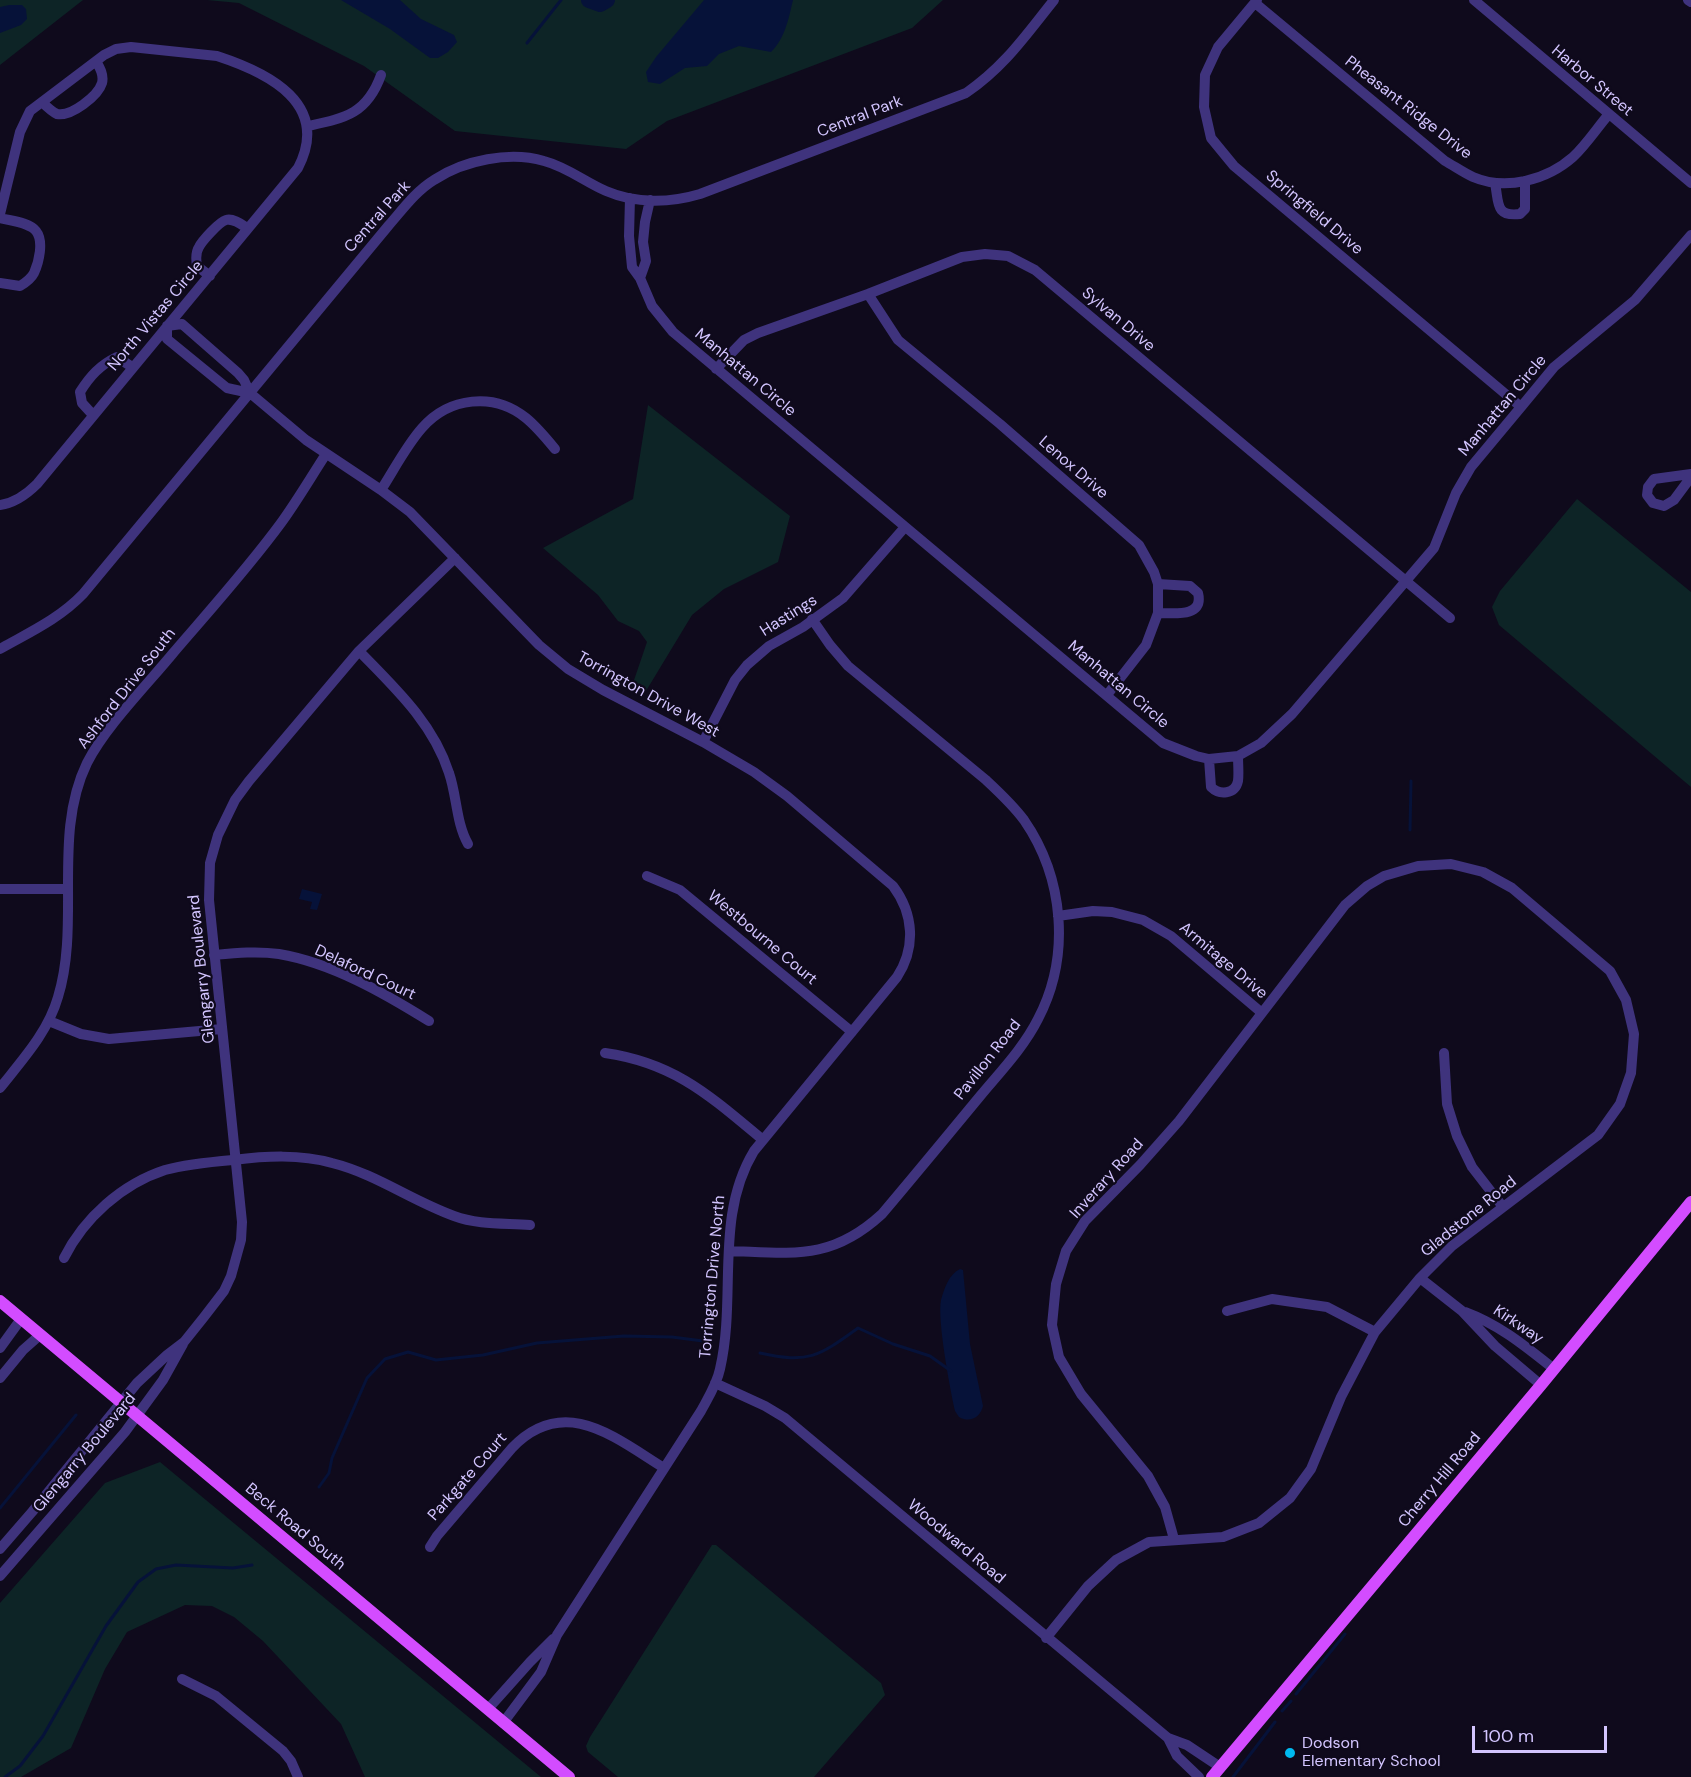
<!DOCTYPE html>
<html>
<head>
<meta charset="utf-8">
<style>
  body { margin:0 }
  #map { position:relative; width:1691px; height:1777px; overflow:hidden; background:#0f0a1c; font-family:"DM Sans",sans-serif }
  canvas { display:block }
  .scale { position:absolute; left:1472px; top:1726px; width:135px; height:27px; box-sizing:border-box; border:3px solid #d3c5ff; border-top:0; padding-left:8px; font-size:18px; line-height:21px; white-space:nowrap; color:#d3c5ff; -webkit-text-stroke:4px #0f0a1c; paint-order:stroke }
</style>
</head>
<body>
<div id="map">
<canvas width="1691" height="1777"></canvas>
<div class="scale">100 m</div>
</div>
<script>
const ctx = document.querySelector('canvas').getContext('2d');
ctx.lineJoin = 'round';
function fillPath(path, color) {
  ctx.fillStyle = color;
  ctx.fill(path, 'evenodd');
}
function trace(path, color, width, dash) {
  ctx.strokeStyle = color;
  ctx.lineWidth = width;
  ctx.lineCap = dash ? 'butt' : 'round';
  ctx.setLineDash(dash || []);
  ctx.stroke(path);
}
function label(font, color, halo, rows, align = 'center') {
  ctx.font = font + ' "DM Sans",sans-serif';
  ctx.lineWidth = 4.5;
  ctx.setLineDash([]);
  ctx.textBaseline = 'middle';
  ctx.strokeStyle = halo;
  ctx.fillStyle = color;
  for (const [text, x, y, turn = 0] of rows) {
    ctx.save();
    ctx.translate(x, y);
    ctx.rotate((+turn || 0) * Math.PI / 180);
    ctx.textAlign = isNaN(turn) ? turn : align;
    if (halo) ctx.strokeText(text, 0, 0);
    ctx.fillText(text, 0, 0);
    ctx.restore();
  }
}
const green = new Path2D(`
  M0,0H83L0,65Z
  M207,0H943L912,28L667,121L626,149L455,131L364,66L239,3Z
  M648,405L790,516L778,562L724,589L692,615L646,691L632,686L647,642L639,631L618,621L598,595L543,548L633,499Z
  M1577,499L1691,592V787L1499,625L1492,607L1500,591Z
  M160,1462L541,1777H365L341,1724L263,1641L234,1617L212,1606L185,1605L127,1632L105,1669L71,1748L21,1777H0V1603L105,1483Z
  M712,1545H716L881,1683L885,1695L814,1777H618L588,1752L586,1746L590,1737Z`);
const water = new Path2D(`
  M341,0H400L421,19L454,35L457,42L448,52L438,58H430L390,29Z
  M704,0H793C789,17 785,39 771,52L739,46L719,54L707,66L685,68L660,84L648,82L646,72L656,57Z
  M9,5H22L26,9L27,19L21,25L0,33V7Z
  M302,889L322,894L317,910L310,909L312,902L299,899Z
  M960,1269L963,1270L970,1344L983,1406C980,1418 970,1423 959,1417L955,1411C950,1389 937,1319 941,1300C944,1289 949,1274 960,1269Z`);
const stream = new Path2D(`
  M527,43L561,0
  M1410,830L1411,781
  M760,1353C809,1364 819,1356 858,1328L893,1344L930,1356L951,1371
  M319,1487L329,1473L332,1458L367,1378L385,1359L408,1352L436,1360L483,1355L537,1343L624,1336L672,1337L703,1341
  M0,1508L76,1415
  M1296,1694L1345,1634
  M1282,1711L1291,1701
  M5,1777L20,1766L43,1736L106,1626L138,1582L156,1569L176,1565L233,1568L252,1565
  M1233,1777L1275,1722`);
const river = new Path2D(`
  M589,0L600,4L607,0`);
const minor = new Path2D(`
  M1257,0L1218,47L1205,75L1204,107L1211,138L1234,166L1521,407
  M1474,0L1691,183
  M1688,0L1691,2
  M1255,3L1445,161C1454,166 1464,173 1473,177C1506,191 1547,180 1573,157C1586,145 1597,128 1609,114
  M42,102C46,106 52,112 57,114C71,117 98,96 102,83C104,75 100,68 96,61
  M308,126C345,118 367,114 381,75
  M1495,183C1499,203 1495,217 1520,214L1525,209V181
  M630,198L629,236L632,267L640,278L652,306L673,332L1163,743L1196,756L1209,759L1238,756L1261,743L1292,714L1434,548L1456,493L1471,467L1521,407L1554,367L1635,300L1691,235
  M0,214L20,132L30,111L104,55L116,49L131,47L217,56C269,73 331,104 298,168L37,484C26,495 15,503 0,505
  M0,218C11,221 29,222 36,231C44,241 39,262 34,273C31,279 25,283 20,286L0,283
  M210,276L197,266C196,260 195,253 199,247C202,241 219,222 226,220C233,218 241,224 247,228
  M640,278L646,261L643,242L645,222L650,200
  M868,294L898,340L1000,424L1139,545L1154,572L1158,584V613L1146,645L1107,695
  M716,369L744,340L758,333L868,294L962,257L985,254L1008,256L1035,270L1450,618
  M250,393L227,388L167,339V326L182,324L238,373L244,380L250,393L306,440L381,490L410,512L539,645L568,669L603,690L703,742L754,772L787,796L893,886C914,914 916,948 897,977L754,1151C714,1217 737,1296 720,1369C717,1384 708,1398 701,1411L557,1635L541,1672L503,1723
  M93,415L82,403L80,392C90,376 100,365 117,357L132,367
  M1691,474L1654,479L1648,487L1647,495L1653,503L1664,506L1674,500L1691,477
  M381,490C394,470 406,446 422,428C449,397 494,392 526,418C537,427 546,438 555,449
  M1158,584L1190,586L1198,593C1204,618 1173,613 1158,613
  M0,649C30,632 59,619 83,594L389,225C403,209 416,191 434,180C464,160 510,151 544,161C567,167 585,182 606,191C636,204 670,203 700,194L966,93C1005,66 1025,36 1054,0
  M359,651C395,688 433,723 449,773C457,796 456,823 468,844
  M703,742L735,680L747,665L769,646L803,627L843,598L905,527
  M1209,759L1211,787C1219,795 1235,795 1238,781C1239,774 1238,764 1238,756
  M647,876L680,890L852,1032
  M0,889H68
  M1058,916L1093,911L1112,912L1143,920L1171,936L1262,1013
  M214,955C236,953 257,951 279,954C332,963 384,993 429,1021
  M49,1021L81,1034L109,1039L222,1029
  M605,1053C675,1063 710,1096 763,1140
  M1444,1053L1447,1104L1457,1136L1472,1167L1503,1207
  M0,1088C23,1059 48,1032 58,997C81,922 52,835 87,763C106,726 147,685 174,652C210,610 248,568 281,523C297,501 311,477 326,454
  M729,1251C793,1253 831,1261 882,1214C915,1175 948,1135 981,1095C1001,1071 1024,1047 1038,1019C1071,956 1064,878 1024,820C1013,805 1000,793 986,780L848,666L830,645L812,619
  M64,1258C84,1218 122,1184 165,1170C187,1164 210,1162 233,1160C266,1156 300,1154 332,1163C376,1174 412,1201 454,1216C478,1225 505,1223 530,1225
  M1420,1278L1462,1311L1495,1346L1541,1385
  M1227,1311L1272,1299L1327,1307L1375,1332
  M1465,1312C1500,1325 1525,1346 1554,1369
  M0,1348L21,1319
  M0,1378L23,1350L40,1335
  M715,1383L765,1406L785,1418L1168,1738L1187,1745L1220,1767
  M430,1547L437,1536L512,1448C564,1394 614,1437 664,1468
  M0,1549L32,1512L137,1383L167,1355L184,1342L204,1317L224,1291L231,1276L241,1240L242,1222L209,900L210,863L218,835L235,800L249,781L359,651L455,558
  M0,1576L125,1432L163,1380L183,1344
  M1046,1638L1088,1586L1116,1560L1149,1542L1223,1537L1259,1523L1290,1498L1311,1469L1341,1397L1375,1332L1420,1278L1452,1246L1598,1135L1620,1104L1631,1073L1634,1034L1626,1000L1610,971L1512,888L1483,872L1451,864L1418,866L1384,876L1367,886L1345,905L1179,1121L1140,1165L1085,1221L1066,1251L1056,1284L1052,1325L1059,1357L1081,1394L1148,1476L1165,1507L1174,1539
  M182,1679L216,1696L283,1751L291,1761L298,1777
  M488,1709L530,1662L553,1639
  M1168,1738L1177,1756L1199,1777`);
const major = new Path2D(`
  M0,1301L569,1777
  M1212,1777L1541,1385L1691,1202`);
const markers = [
  [1290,1753,6,"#00baf0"]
];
const streetNames = [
  ["Harbor Street",1592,81,40],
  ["Pheasant Ridge Drive",1408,108,38],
  ["Central Park",860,117,-21],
  ["Springfield Drive",1314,213,40],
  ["Central Park",378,217,-48],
  ["North Vistas Circle",156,316,-50],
  ["Sylvan Drive",1118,320,40],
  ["Manhattan Circle",745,373,40],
  ["Manhattan Circle",1503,406,-50],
  ["Lenox Drive",1073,468,41],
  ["Hastings",789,616,-32],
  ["Manhattan Circle",1118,685,40],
  ["Ashford Drive South",127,689,-52],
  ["Torrington Drive West",648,695,29],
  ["Westbourne Court",762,938,40],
  ["Armitage Drive",1223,961,40],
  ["Glengarry Boulevard",202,969,-96],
  ["Delaford Court",365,973,25],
  ["Pavillon Road",988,1060,-52],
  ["Inverary Road",1107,1179,-48],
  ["Gladstone Road",1469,1217,-39],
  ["Torrington Drive North",713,1277,-85],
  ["Kirkway",1518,1325,34],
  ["Glengarry Boulevard",85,1453,-50],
  ["Parkgate Court",468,1477,-49],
  ["Cherry Hill Road",1440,1480,-50],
  ["Beck Road South",295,1527,40],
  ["Woodward Road",956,1542,40]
];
const poiNames = [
  ["Dodson",1302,1744],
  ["Elementary School",1302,1762]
];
fillPath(green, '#0d2426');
fillPath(water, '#061239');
trace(stream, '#061239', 3);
trace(river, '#061239', 16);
trace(minor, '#3f337d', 10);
trace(major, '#d34cff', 12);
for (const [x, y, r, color] of markers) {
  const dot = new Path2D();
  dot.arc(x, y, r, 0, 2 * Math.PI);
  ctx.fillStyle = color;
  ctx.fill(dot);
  trace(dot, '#0f0a1c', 2);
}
label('16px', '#d3c5ff', '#0f0a1c', streetNames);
label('16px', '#d3c5ff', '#0f0a1c', poiNames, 'left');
</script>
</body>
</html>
